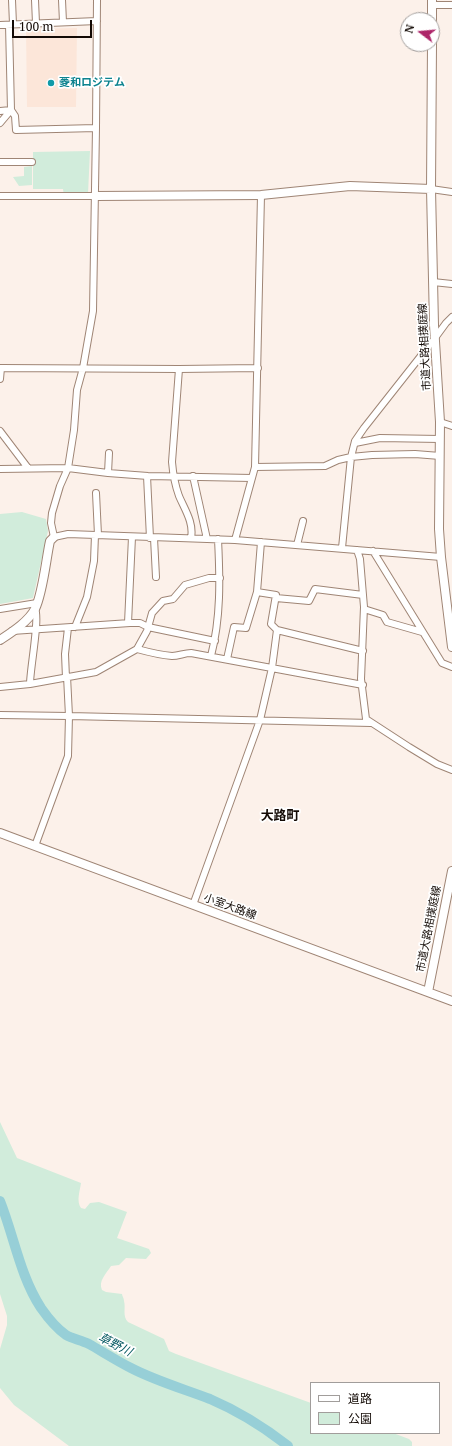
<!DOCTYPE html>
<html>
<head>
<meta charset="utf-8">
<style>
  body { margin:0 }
  #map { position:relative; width:452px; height:1446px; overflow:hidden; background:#fcf1ea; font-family:"Noto Serif","Noto Sans JP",serif }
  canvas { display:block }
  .legend { position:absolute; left:310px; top:1382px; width:130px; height:52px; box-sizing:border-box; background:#fff; border:1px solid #a19d9b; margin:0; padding:5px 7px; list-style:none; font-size:12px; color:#130a05 }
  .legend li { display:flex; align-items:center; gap:8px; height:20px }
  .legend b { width:20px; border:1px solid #a19d9b }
  .north { position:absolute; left:400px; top:12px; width:40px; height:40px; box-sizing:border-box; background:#fff; border:1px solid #a19d9b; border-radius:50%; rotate:286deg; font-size:11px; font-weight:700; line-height:16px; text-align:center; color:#130a05 }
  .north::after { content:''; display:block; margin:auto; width:14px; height:18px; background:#ad2569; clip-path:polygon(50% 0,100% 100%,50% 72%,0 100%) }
  .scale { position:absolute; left:12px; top:20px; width:80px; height:18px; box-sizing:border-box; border:2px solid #130a05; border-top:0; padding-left:5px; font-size:12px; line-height:14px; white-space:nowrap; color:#130a05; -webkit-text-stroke:3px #fff; paint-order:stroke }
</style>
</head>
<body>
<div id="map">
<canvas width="452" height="1446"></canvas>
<ul class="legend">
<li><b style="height:5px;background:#fff"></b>道路</li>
<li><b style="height:11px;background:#d1ecdb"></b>公園</li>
</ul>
<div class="north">N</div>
<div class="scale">100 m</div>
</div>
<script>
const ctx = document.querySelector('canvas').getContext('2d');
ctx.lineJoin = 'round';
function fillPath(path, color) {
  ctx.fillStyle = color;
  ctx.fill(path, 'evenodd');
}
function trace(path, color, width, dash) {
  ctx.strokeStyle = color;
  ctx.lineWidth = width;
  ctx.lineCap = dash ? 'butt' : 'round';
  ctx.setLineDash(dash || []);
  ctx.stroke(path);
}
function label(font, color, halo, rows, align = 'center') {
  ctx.font = font + ' "Noto Serif","Noto Sans JP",serif';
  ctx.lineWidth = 3.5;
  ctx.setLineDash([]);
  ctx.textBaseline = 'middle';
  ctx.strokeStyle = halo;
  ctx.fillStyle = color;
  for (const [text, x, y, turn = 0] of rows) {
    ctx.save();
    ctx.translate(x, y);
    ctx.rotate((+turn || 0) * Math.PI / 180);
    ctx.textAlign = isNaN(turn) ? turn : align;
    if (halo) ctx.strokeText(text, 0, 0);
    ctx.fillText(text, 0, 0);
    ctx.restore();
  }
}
const built = new Path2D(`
  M77,28L76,107H27L26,29Z`);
const green = new Path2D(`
  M90,151L88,194L64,196L63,189H33V152Z
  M32,166V185L19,186L13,177L24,176V167Z
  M22,512L46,519L48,531L33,598L0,604V514Z
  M0,1122L17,1158L81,1183C80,1191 76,1201 81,1208L85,1209L90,1203L99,1202L127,1212L117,1238L149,1249L151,1253L146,1259L126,1258L119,1265L111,1266C106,1274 98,1281 102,1290L106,1292L122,1294C122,1296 124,1298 124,1301C126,1308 122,1316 128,1322L164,1339L169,1351L176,1354L311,1403V1433H393L409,1439L412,1442V1446H69L14,1405L0,1388V1349L7,1325V1316L0,1294Z`);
const river = new Path2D(`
  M0,1201C14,1236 20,1276 41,1308C48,1318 56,1328 66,1335C73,1339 81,1340 89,1344C103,1352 117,1361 131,1368C156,1381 184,1389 210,1399C238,1411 264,1427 288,1446`);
const street = new Path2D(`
  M12,0L13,24
  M35,0L36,23
  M62,0L63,22
  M97,0L96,128L93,311L83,368L77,390L74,430L68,468L60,486L52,513L51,523L54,537L68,534L235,540L441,557
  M432,5H452
  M0,25L97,21
  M9,25L11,110L15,116L16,130L96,128
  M0,111L11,110
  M0,123L11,110
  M0,162H32
  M431,189L452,192
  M0,196H95
  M433,282L452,284
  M179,369L172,462C173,474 175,485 179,496C185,510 194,523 191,538
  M0,379L1,368L179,369L258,368
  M440,422L452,426
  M0,431L28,468
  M355,443L380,438L440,439
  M255,467L325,466L338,460L351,457L372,455L415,454L440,456
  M0,469L68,468L108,473L148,476L252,478
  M108,473L109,453
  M147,476L150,538
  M193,476L207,539
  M96,493L98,535
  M154,538L156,577
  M235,540L255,467L261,195
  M261,542L257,592L276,595L271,624L277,630L363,651
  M297,545L303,521
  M342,548L351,457L355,441L364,428L435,338L446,323L452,317
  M357,550L360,559L364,607L361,679L366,719L409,747L437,764L452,770
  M373,551L442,663L452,667
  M276,598L309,601L315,589L363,595
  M0,609L37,603
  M364,609L383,615L387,622L422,632
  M128,623L132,537
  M75,627L87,597L94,561L95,535
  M12,631L130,623H140L148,627L215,641
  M137,649C148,652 160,655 172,656C179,656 184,653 191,653L363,685
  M211,656C221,617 220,579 218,539
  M227,659L234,627L246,628L257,592
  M67,676L69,716L371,723
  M66,678L65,654L68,628
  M30,684C30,669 40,618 35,609
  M0,687L30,684L96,672L137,649L147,631L152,613L163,601L173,599L185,585L209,578H220
  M0,715L69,716L68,756L35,846
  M193,905L260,720L272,668L277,630`);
const secondary = new Path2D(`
  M432,20V0
  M432,44L431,189L434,325L440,422L439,529L441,557L452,647
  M95,196L261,195L350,186L431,189
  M0,640C12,632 28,622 35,609C43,593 46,559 50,541L54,537
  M0,833L452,1001
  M428,992L452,871`);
const markers = [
  [51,83,4,"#0f9aa8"]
];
const cultureNames = [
  ["菱和ロジテム",59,83]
];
const streetNames = [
  ["市道大路相撲庭線",425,347,-93],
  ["小室大路線",230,907,20],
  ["市道大路相撲庭線",429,929,-79]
];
const waterNames = [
  ["草野川",115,1345,27]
];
const quarterNames = [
  ["大路町",280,816]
];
fillPath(built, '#fce6d9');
fillPath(green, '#d1ecdb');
trace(river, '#97cfd7', 10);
trace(street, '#9f8575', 8);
trace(secondary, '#9f8575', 10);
trace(street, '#fff', 6);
trace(secondary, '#fff', 8);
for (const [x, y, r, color] of markers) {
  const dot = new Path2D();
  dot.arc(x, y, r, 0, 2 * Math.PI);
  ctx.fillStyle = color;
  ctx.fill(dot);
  trace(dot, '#fff', 1.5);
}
label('bold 11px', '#0d838f', '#fff', cultureNames, 'left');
label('11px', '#130a05', '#fff', streetNames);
label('italic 12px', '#00565f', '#fff', waterNames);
label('bold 13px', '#130a05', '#fff', quarterNames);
</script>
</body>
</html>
